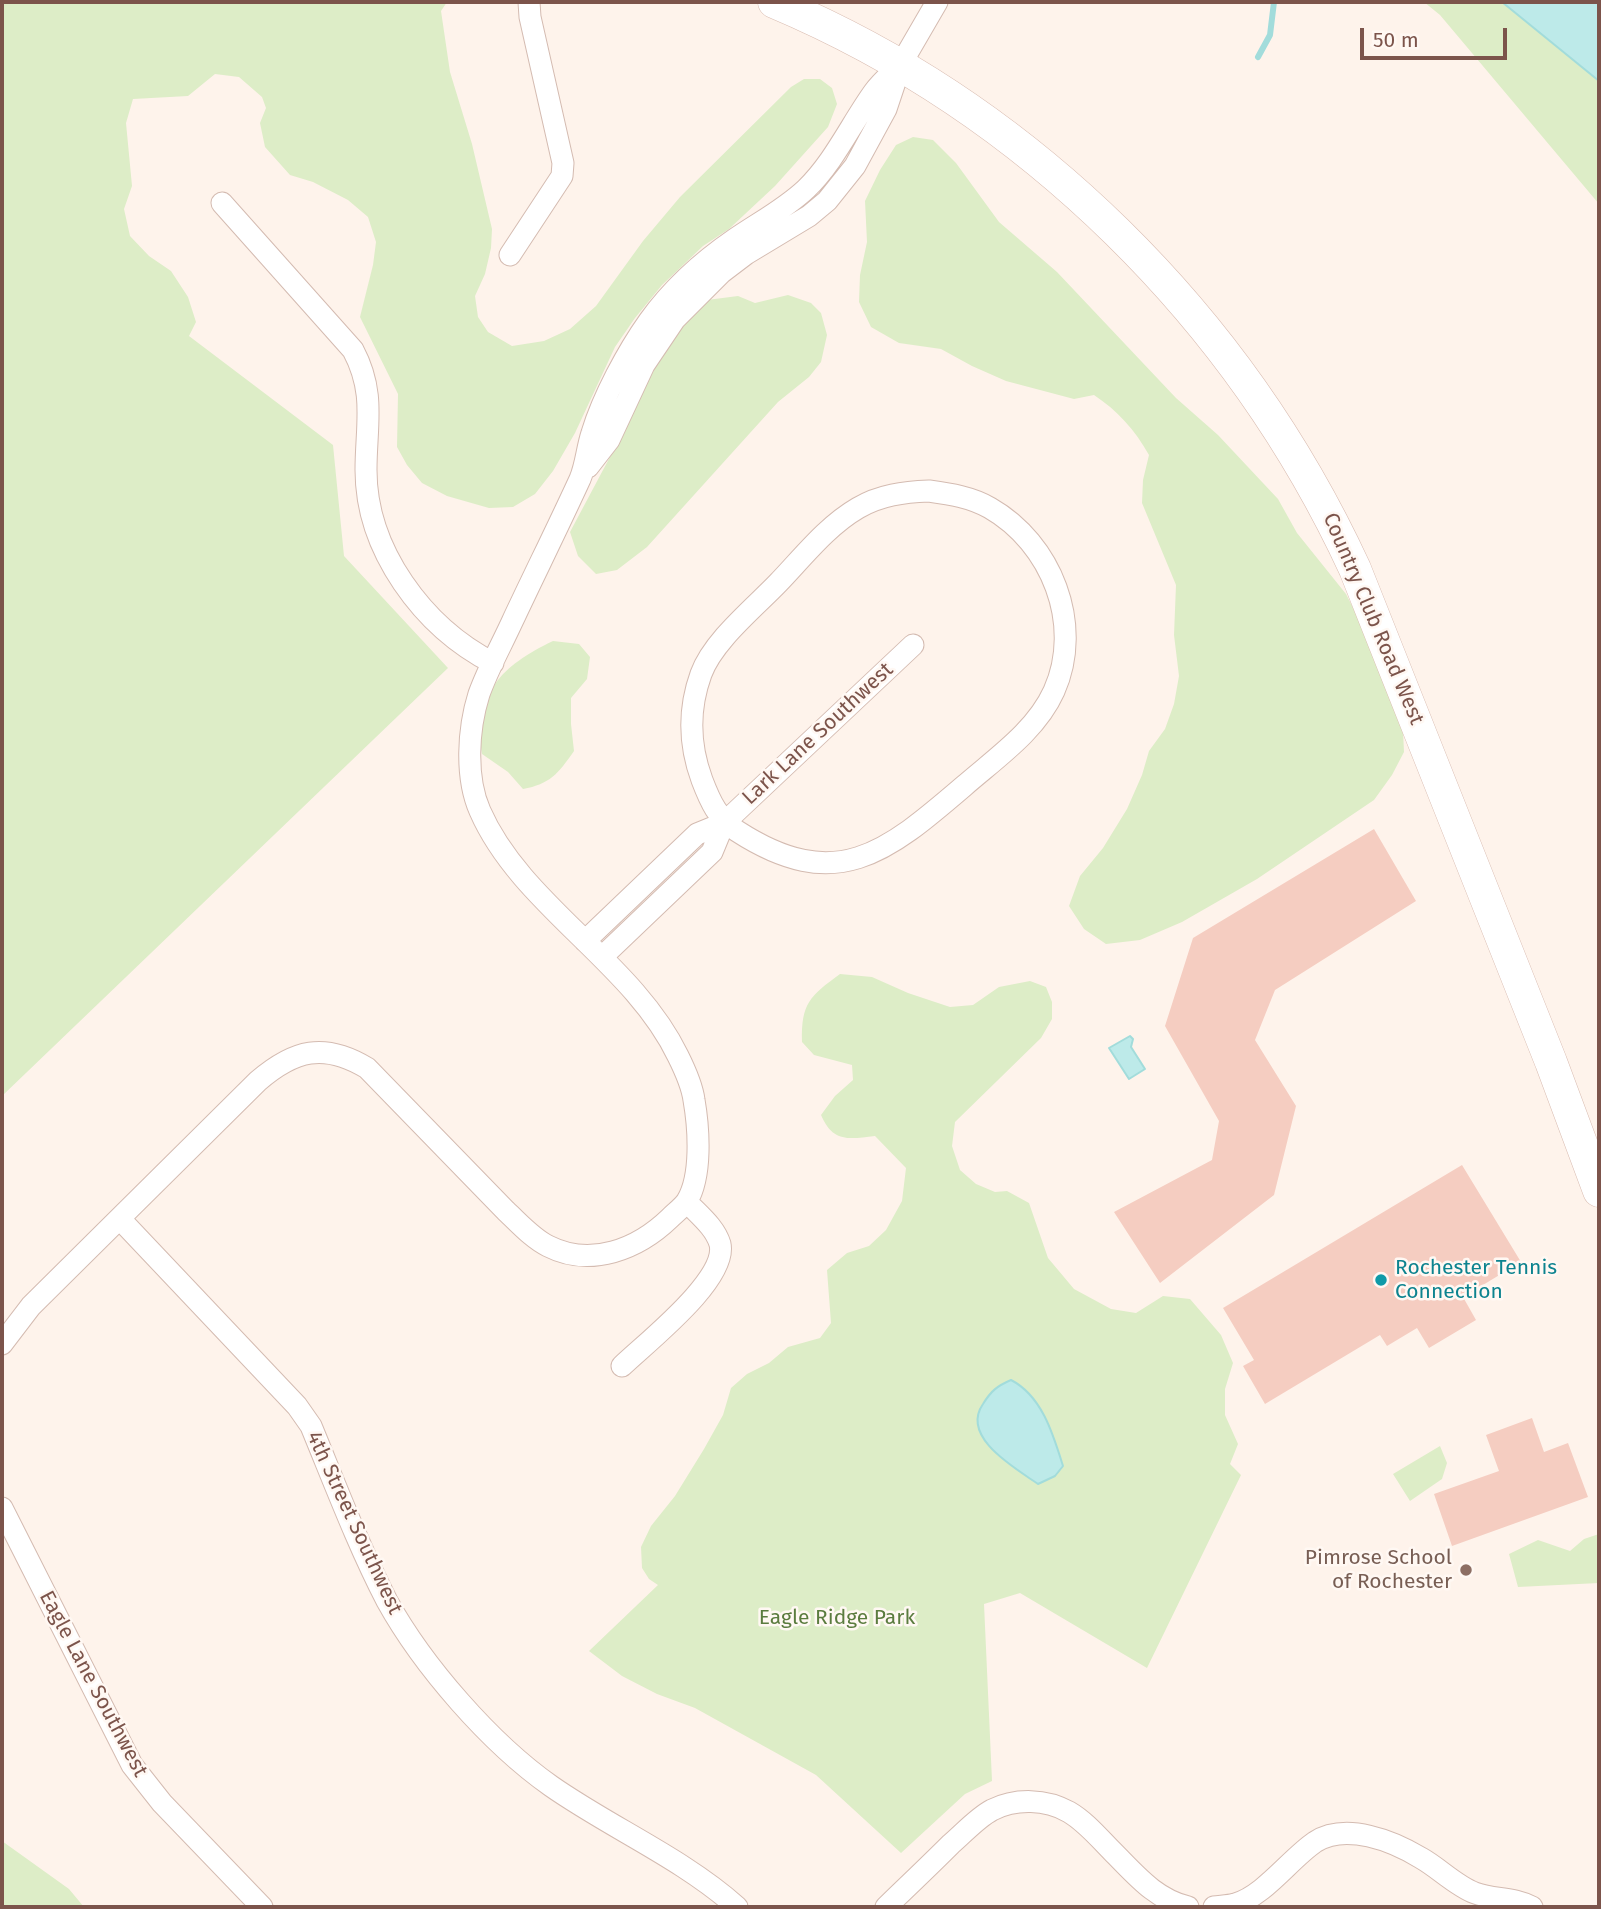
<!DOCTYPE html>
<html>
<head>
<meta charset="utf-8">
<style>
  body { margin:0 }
  #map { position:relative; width:1601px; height:1909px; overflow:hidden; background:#fef3eb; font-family:"Fira Sans",sans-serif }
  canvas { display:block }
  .frame { position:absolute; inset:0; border:4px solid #7c544b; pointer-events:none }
  .scale { position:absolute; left:1360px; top:28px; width:147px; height:32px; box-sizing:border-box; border:4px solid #7c544b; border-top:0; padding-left:9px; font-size:21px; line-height:24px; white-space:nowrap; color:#7c544b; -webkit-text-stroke:5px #fff8f3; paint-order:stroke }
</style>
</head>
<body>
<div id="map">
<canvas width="1601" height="1909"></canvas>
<div class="frame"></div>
<div class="scale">50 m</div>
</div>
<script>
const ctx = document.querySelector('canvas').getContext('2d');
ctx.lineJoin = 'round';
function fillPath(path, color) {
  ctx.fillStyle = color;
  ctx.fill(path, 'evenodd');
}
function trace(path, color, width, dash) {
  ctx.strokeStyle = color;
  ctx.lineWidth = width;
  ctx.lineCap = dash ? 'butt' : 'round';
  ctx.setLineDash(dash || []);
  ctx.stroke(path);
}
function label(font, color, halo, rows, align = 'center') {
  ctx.font = font + ' "Fira Sans",sans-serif';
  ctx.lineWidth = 5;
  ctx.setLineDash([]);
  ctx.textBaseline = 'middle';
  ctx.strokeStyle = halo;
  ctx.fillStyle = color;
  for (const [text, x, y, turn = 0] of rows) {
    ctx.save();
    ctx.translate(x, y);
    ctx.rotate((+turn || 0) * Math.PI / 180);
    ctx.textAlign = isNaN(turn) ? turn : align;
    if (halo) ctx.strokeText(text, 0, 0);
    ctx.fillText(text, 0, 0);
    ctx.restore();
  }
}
const green = new Path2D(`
  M2,2H447L441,11L450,72L472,144L492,229L491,248L485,274L475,296L478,317L488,332L512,346L544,341L570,329L596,306L643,241L680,197L791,87L804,79H820L832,88L837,104L828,127L775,186L729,229L703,246L680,268L662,285L635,318L615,347L575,433L553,471L535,494L513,507L489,508L447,496L422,483L407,465L397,447L398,394L360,317L373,265L376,242L368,217L348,200L313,182L290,175L265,147L260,123L266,108L262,97L239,77L215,74L188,96L133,99L126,123L132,186L124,209L130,236L149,256L171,271L188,297L196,322L189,336L333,445L344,556L448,668L2,1096Z
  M1424,2H1599V204L1440,15Z
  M913,137L933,140L956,163L999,222L1057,272L1176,398L1218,435L1278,499L1297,533L1346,594L1373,647L1403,731L1404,752L1392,775L1374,800L1257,879L1182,922L1140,940L1106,944L1084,929L1069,906L1080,876L1103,848L1127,809L1142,775L1149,751L1165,729L1174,704L1179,676L1174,635L1176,585L1142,503L1143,480L1149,455C1135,430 1118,411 1094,395L1074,399L1006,381L972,366L941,349L899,343L871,327L859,302L860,275L867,242L865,201L880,170L896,145Z
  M788,295L811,303L821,313L827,335L821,362L809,377L778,402L647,547L617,570L596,574L578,556L570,532L627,425L647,379L677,332L707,300L738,296L755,303Z
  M553,641L579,644L590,657L587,679L571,698V724L574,751C558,774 550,784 523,789L508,772L482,754C474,693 501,666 553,641Z
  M840,974L872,977L908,993L950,1007L973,1005L999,987L1030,981L1046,987L1052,1002V1019L1041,1038L955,1122L952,1146L960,1170L976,1184L995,1192L1007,1191L1029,1203L1048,1258L1074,1289L1111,1309L1136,1313L1163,1296L1190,1299L1221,1335L1233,1363L1225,1389V1415L1238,1444L1230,1464L1241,1475L1147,1668L1020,1593L984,1604L992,1781L965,1794L901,1853L816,1775L695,1708L657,1694L622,1676L589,1651L658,1585L649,1579L642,1568L641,1547L651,1526L675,1496L704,1449L723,1415L731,1388L747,1374L769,1363L788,1347L820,1338L831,1323L827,1270L847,1253L869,1246L886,1230L902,1201L906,1168L875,1136C849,1139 833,1143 821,1115L835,1096L853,1080L852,1065L814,1055L802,1042C801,1003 810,996 840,974Z
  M1440,1446L1447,1463L1442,1479L1410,1501L1393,1474Z
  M1599,1534V1583L1518,1587L1509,1554L1538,1540L1570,1551L1584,1539Z
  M2,1841L69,1889L84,1907H2Z`);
const water = new Path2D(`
  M1502,2H1599V81Z
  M1130,1036L1133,1039L1131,1047L1145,1069L1129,1079L1109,1048Z
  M1011,1380C1042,1396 1053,1434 1063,1466L1055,1476L1038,1484C1015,1468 960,1437 983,1404C991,1391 997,1386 1011,1380Z`);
const stream = new Path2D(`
  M1258,57L1270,35L1274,2`);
const building = new Path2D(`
  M1374,829L1416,901L1275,990L1255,1040L1296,1106L1274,1195L1160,1283L1114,1212L1212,1160L1219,1121L1165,1026L1193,938Z
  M1462,1165L1521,1262L1463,1297L1476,1320L1429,1348L1417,1328L1387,1346L1380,1335L1265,1404L1243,1366L1254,1360L1223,1308Z
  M1532,1418L1544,1452L1568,1443L1588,1497L1452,1546L1434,1494L1499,1471L1486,1435Z`);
const minor = new Path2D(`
  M222,203L353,350C376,393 366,425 366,470C366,550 423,627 493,663
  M510,255L562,176L563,163L530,17L529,2
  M588,467L609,440L644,365L675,319L721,273L746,254L809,216L827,201L855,166L886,109L901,64L937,2
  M929,491C950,494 971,497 990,508C1051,543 1084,624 1054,691C1036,731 996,758 964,786C886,853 836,895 737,831C718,819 710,801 702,780C689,745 688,710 701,674C713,641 754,608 778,583C803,557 827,526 858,508C880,495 904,492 929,491Z
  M585,941L697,834L724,823L913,645
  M602,957L712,852L724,823
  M120,1219L297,1406L311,1426C335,1484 358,1545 387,1601C423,1666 490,1743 551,1786C611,1828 682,1858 737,1907
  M2,1344L31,1306L258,1081C294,1050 324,1042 367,1068L506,1211C519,1223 532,1238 548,1246C591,1268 638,1249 670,1218C675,1213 683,1207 687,1201C702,1176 699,1129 694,1100C692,1085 685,1070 678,1056C633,962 521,905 480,811C465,777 468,729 479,694C488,669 501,646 512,622C534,575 558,527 580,479C586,465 587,448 592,433C603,397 627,352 649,321C672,289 703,261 735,239C758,223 785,209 806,189C834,162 851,124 874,92C881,82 892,73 901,64
  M622,1366C647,1342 728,1279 720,1244C715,1227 698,1214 687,1202
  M2,1508L132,1765L162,1803L262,1907
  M886,1907C908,1886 930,1865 951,1844C964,1833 977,1818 992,1810C1016,1798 1046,1799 1069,1812C1086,1822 1099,1838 1112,1851C1136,1875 1155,1899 1188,1907
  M1214,1907C1221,1906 1229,1906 1235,1904C1264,1896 1290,1859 1315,1842C1346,1822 1393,1841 1421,1858C1439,1868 1456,1886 1475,1893C1494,1900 1514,1897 1532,1907`);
const secondary = new Path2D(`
  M774,2C1030,110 1239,318 1355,569L1551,1062L1599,1191`);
const markers = [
  [1381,1280,7,"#0f9aa8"],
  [1466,1570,7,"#8d6e63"]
];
const streetNames = [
  ["Country Club Road West",1373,619,67],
  ["Lark Lane Southwest",818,734,-43],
  ["4th Street Southwest",354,1523,65],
  ["Eagle Lane Southwest",93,1684,62]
];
const cultureNames = [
  ["Rochester Tennis",1395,1268],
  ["Connection",1395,1292]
];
const educationNames = [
  ["Pimrose School",1452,1558],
  ["of Rochester",1452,1582]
];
const parkNames = [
  ["Eagle Ridge Park",837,1618]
];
fillPath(green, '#ddedc7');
fillPath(water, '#bdeae9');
trace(water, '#a2dcdb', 2);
trace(stream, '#a2dcdb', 6);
fillPath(building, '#f5cdc1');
trace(minor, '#d4bbb1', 23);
trace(secondary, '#d9bcb1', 33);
trace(minor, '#fff', 21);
trace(secondary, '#fff', 32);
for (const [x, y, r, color] of markers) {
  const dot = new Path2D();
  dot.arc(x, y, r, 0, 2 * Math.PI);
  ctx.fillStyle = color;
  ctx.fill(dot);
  trace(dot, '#fff8f3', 2.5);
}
label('21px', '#7c544b', '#fff8f3', streetNames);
label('21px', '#0d838f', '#fff8f3', cultureNames, 'left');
label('21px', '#785e54', '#fff8f3', educationNames, 'right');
label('21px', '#5b7c3f', '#fff8f3', parkNames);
</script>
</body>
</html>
